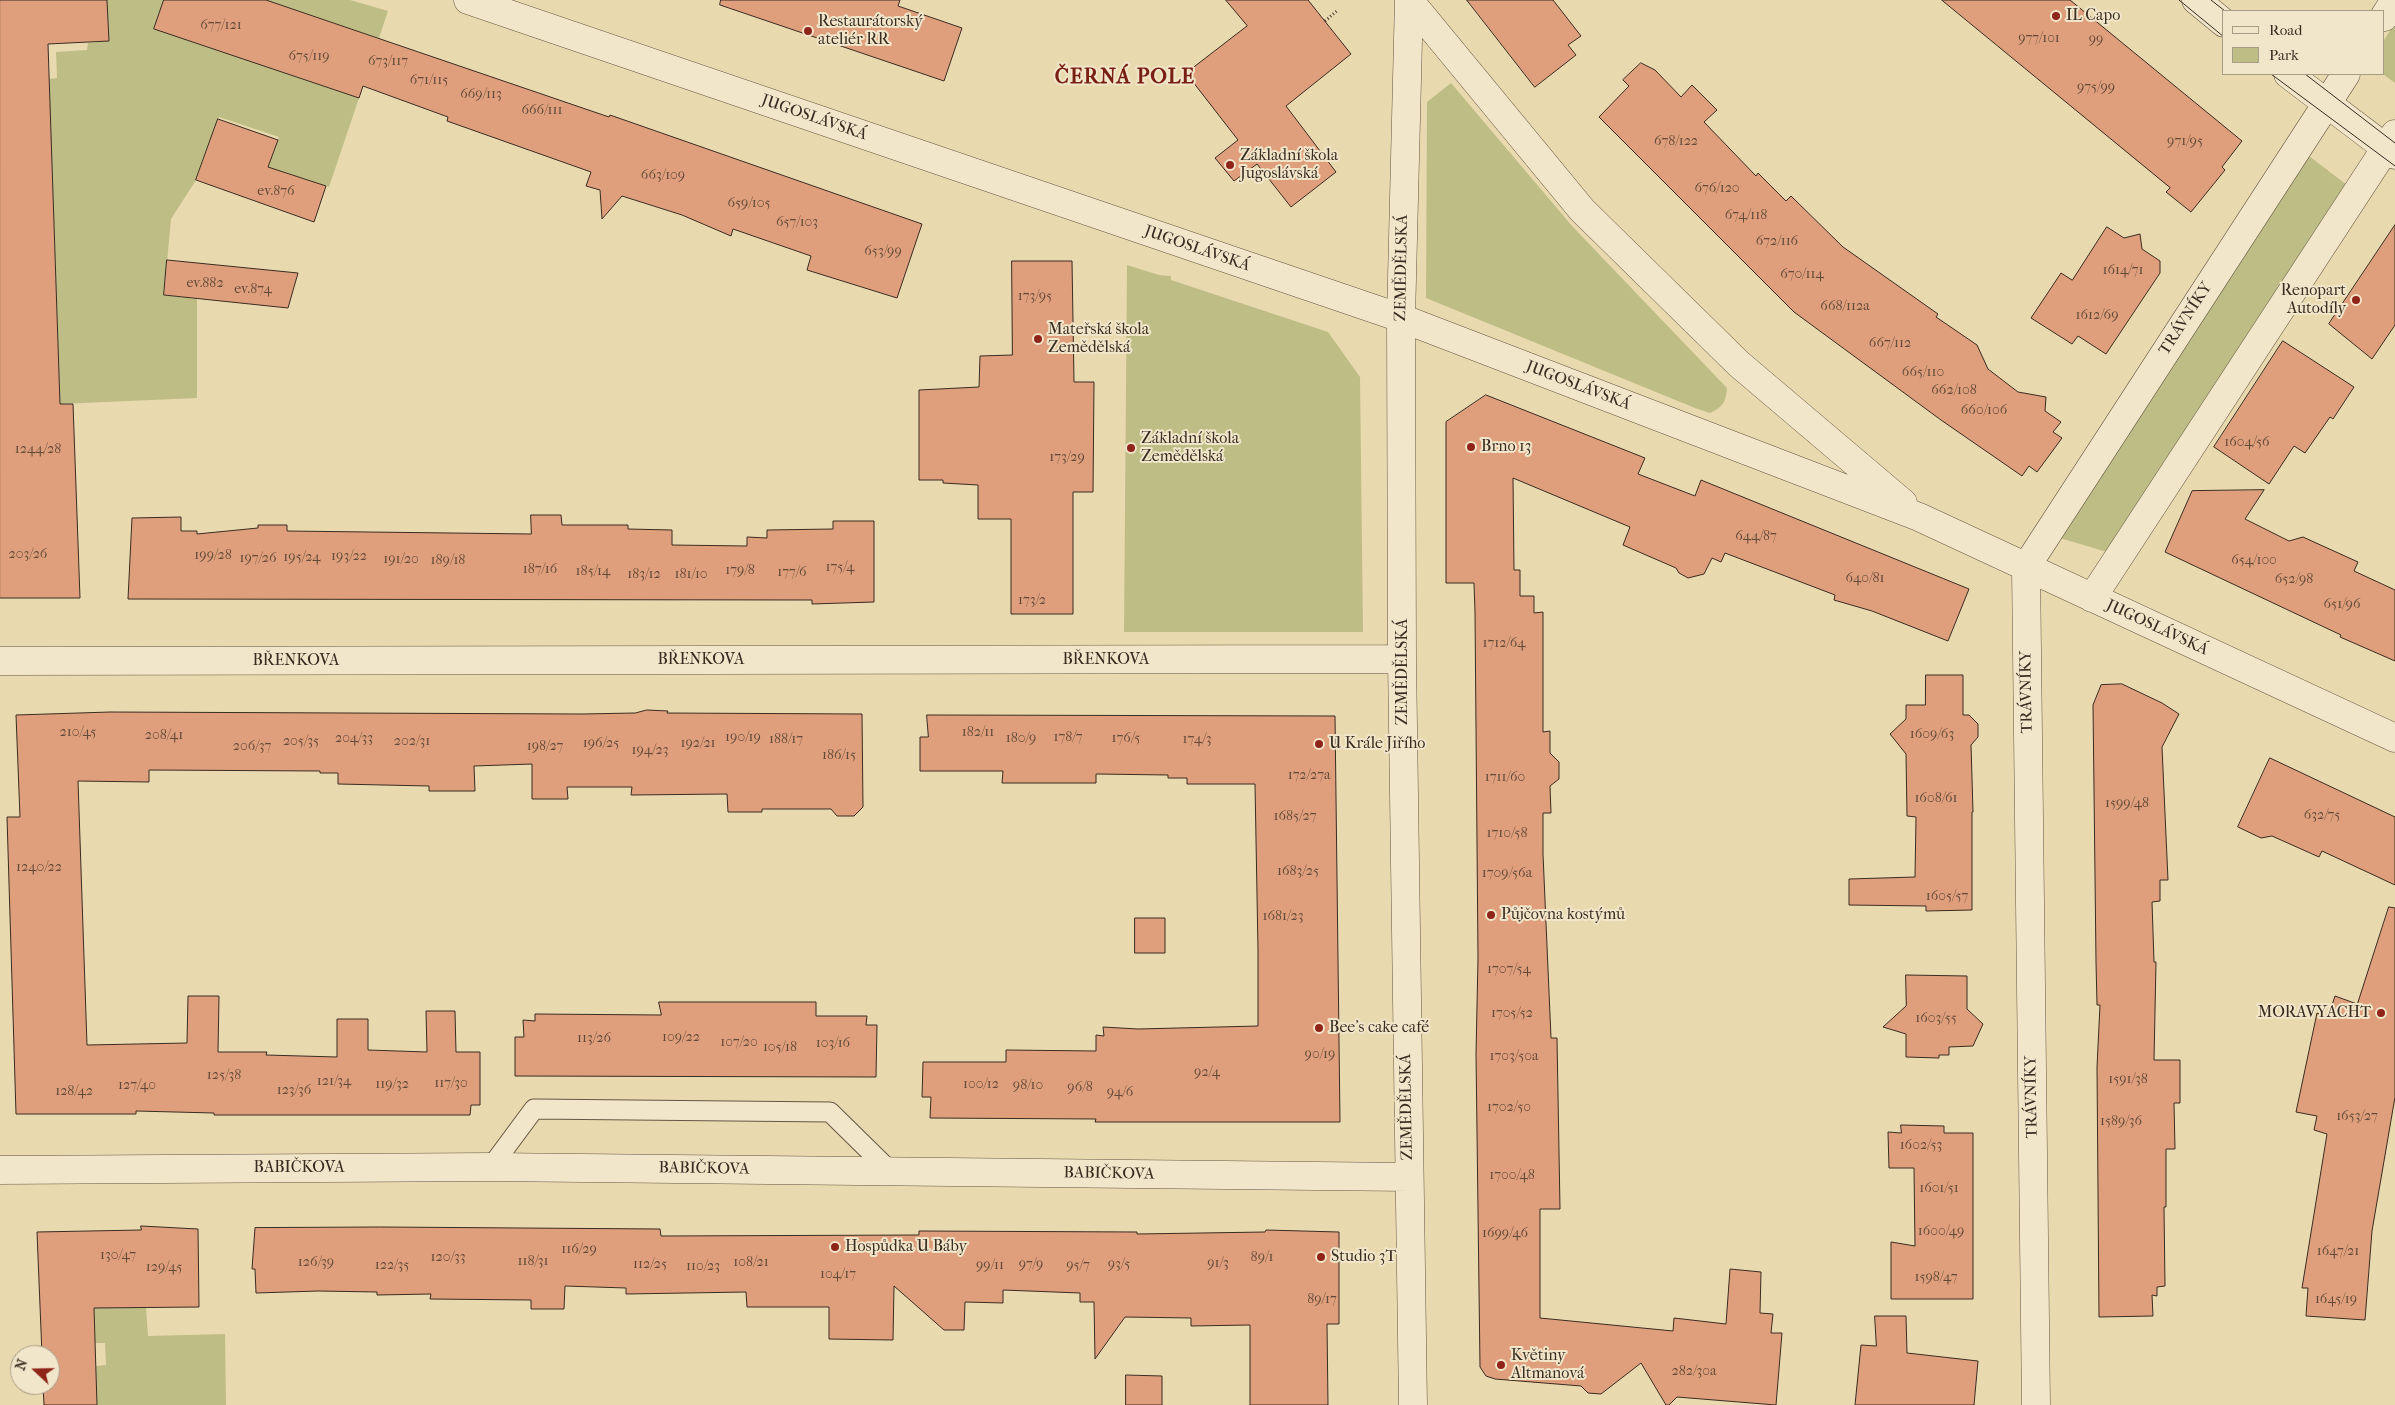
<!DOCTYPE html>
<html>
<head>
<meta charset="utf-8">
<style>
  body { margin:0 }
  #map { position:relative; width:2395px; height:1405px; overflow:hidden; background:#e9d9ae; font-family:"IM FELL French Canon",serif }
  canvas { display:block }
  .legend { position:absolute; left:2222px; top:10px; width:162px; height:65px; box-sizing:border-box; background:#f1e6ca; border:1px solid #a79c86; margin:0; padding:6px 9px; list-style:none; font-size:15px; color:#392c21 }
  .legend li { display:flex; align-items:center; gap:10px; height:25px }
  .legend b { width:25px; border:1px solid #a79c86 }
  .north { position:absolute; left:10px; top:1345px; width:50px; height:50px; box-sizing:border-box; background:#f1e6ca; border:1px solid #a79c86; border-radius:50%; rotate:291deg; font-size:14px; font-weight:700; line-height:20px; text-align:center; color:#392c21 }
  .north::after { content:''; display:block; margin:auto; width:18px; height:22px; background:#8f2418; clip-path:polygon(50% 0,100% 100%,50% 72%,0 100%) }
</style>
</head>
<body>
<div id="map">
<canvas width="2395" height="1405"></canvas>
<ul class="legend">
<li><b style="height:6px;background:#f1e6ca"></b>Road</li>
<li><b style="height:14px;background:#bebd85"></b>Park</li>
</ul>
<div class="north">N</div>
</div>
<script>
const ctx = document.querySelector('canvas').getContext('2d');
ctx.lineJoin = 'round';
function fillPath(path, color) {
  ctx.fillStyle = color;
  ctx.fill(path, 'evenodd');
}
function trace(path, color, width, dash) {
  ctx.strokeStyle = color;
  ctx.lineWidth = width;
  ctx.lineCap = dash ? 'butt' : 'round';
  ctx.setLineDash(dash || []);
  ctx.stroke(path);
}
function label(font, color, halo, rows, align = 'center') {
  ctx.font = font + ' "IM FELL French Canon",serif';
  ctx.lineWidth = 4;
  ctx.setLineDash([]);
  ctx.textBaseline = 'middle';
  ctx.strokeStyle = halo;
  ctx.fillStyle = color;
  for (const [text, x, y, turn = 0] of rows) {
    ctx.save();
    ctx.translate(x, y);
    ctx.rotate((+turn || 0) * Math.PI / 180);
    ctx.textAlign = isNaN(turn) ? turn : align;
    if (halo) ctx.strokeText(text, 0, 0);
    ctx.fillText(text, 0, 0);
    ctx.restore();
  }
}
const green = new Path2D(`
  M107,0H164L161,31L359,98L329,187L268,167L279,137L219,117L196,180L171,219L164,295L197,299V398L60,404L49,79L57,78L56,52L87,50L88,43L109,41Z
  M266,0H350L388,11L379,38Z
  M2395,23V83L2383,74L2384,40Z
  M1451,83L1572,226L1727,388C1726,402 1723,407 1710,413L1695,408L1426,298L1427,102Z
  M2309,156L2347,185L2107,552L2060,538Z
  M1127,265L1159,275L1171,276V280L1328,332L1360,377L1363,632H1124Z
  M94,1299L146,1307L148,1336L225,1334L226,1405H97L96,1366L106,1365L105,1343H95Z`);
const building = new Path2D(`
  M0,0H107L109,41L48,44L60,404H73L80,598H0Z
  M164,0H266L609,117L610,115L922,224L897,298L807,270L811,256L733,229L731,236L682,215L622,196L602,219L600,190L586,186L591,172L447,121L448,117L363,86L359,98L154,29Z
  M721,0H900L898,6L962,28L944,81L720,5Z
  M1226,0H1308L1351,54L1286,106L1336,172L1291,207L1257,164L1234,181L1215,158L1238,140L1186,73L1247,26Z
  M1467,0H1553L1581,36L1568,45L1576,55L1535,87Z
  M1942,0H2070L2242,141L2222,167L2225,170L2191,212L2166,192L2170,188Z
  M1641,63L1655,70L1681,97L1692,85L1717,110L1704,122L1756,176L1758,173L1786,201L1791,196L1843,247L1938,314L1936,317L1977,345L1988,369L2018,392L2046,397L2045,411L2061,422L2053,432L2062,438L2037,472L2029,466L2022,476L1941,420L1794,312L1599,117L1629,86L1623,80Z
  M218,119L278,140L268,167L326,186L314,222L196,180Z
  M2395,225V325L2372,359L2329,324Z
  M2107,227L2124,238L2140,234L2142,249L2160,261V273L2106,354L2078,336L2072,344L2031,318L2061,273L2072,280Z
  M167,260L298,273L288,308L164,295Z
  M1012,261H1072L1074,382H1094L1093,492H1073V614H1011V519H978V485L943,483V480H919V390L979,387L980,356L1012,355Z
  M2283,341L2354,387L2333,419L2330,417L2305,453L2294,446L2269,484L2214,447Z
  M1486,395L1645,458L1638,474L1695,496L1701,480L1969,589L1948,641L1872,611L1834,600L1835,595L1725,553L1721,562L1712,558L1704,574L1688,578L1679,573L1676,568L1623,545L1630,527L1513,478L1514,570H1520V596H1534V613L1543,612V732L1550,731V753L1559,762V779L1550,786L1551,813H1543V854L1551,1038H1557L1560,1209H1540V1318L1673,1331L1674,1318L1726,1324L1730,1269L1761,1272L1760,1313L1773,1314L1771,1333H1782L1776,1405L1677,1397L1669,1405H1666L1641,1363L1601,1394L1588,1393L1581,1386L1495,1379L1486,1376L1480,1367L1476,1054L1478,958L1475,612L1474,583H1446V422Z
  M2264,490L2245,519L2289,541L2303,537L2358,562L2354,571L2395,590V661L2340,637L2341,635L2165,552L2192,491Z
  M531,515H561L562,525H628V529L672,530V545L747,546V537L767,538V530L833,529V521H874V602L812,604V600L128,599L132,518L181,517V531H197V534L258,528V525H287V531L531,534Z
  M1926,675H1963V715H1969L1978,724V737L1971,745L1973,812H1972V910L1926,911V906L1849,905V879L1915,877L1916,817L1907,816L1906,754L1890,734L1906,719V705H1925Z
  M2122,684L2162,703L2179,714L2162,747L2168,880H2160V901L2152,902L2154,962H2156L2154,1060H2180V1103H2174L2175,1149H2166V1207H2164L2165,1286L2157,1287V1296L2152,1295L2153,1316L2099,1317L2097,1067L2100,1005H2097L2096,962L2093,705L2101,685Z
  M647,710L668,711L667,713L862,714L863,807L854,816H837L831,809H762V812H728L727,794L631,795L632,787H567L568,799H532V764L474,766L475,791H429V786L338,784V773H320V771L149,770V782L78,781L87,1045L187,1043L188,996H219L218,1052H267L266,1055L337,1057V1019H368V1050L427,1052L426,1011H455L456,1052H480V1105H471L470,1115H214V1113L136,1111V1114H16L7,817H20L16,715L110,712L582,714L635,713Z
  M927,715L1335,716L1340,1122H1095L1096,1119L930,1118L931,1097H922L923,1062H1006V1050L1096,1051V1035L1104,1036L1103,1027L1138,1029L1258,1026V950L1255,784H1187V778H1168V775L1096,774V783H1002L1003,771H920V737H928Z
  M2270,758L2395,817V885L2322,851L2319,857L2272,836L2261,838L2238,827Z
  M2389,907L2395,908V1097L2372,1231L2365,1320L2306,1316L2308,1288H2302L2327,1134L2314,1130L2317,1116L2296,1112L2317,1013L2328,1017L2335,996L2357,1004Z
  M1135,918H1165V953H1135Z
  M1906,975L1967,976V1009L1983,1024L1973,1046L1949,1047V1055H1939V1058L1906,1057V1034L1883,1027L1906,1006Z
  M659,1002H816V1016H867L866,1025H877L876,1077L515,1076V1037H524L523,1020L535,1021V1014L661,1015Z
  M1901,1125L1944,1126V1133H1973V1299H1891V1242L1915,1246L1914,1168H1889L1888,1132L1901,1133Z
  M141,1226L198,1229L199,1307L94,1308L97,1405H44L43,1385H50V1355H42L37,1232L141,1230Z
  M381,1227L660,1229L661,1236L919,1235V1231L1137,1232V1234L1265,1232L1266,1230L1339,1232V1324H1327L1328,1405H1250V1325L1191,1326V1318L1125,1317L1095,1359L1094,1302H1080V1293L1003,1290V1303L965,1302L964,1330H944L894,1286L893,1340L829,1339V1307H747L746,1292L626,1294V1288L565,1286L564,1309H531V1300L430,1299L431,1294L377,1295V1292L318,1291L256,1293L255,1269H252L255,1228Z
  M1875,1316H1906L1907,1353L1978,1361L1974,1405H1855L1861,1345L1876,1346Z
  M1126,1375L1162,1376V1405H1126Z`);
const path = new Path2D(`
  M1325,21L1338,10`);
const service = new Path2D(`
  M491,1167L534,1109L830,1112L891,1172`);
const minor = new Path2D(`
  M468,0L1401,318L1919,517L2395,738
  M1409,0L1401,318L1402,659L1413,1405
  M1409,0L1582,210L1739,364L1903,503
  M2384,17L2395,0
  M2092,598L2395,134
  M0,661L1402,659
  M0,1170L491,1167L1408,1177
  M2036,1405L2026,567L2346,74`);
const tertiary = new Path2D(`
  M2196,0L2224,23
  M2288,74L2395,155`);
const tram = new Path2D(`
  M2179,0L2224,37
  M2211,0L2225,11
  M2271,74L2395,166
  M2305,74L2395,143`);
const markers = [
  [2056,16,5,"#8f2418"],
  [808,31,5,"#8f2418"],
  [1230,165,5,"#8f2418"],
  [2356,300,5,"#8f2418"],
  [1038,339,5,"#8f2418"],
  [1471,447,5,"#8f2418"],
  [1131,448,5,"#8f2418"],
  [1319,744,5,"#8f2418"],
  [1491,915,5,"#8f2418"],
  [2381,1013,5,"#8f2418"],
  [1319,1028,5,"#8f2418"],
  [835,1247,5,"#8f2418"],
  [1321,1257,5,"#8f2418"],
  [1501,1365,5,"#8f2418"]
];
const numberNames = [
  ["677/121",221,26],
  ["977/101",2039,39],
  ["99",2096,40],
  ["675/119",309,57],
  ["673/117",388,62],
  ["671/115",429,81],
  ["975/99",2096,88],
  ["669/113",481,95],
  ["666/111",542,111],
  ["678/122",1676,142],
  ["971/95",2185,142],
  ["663/109",663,176],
  ["676/120",1717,189],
  ["ev.876",276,192],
  ["659/105",749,204],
  ["674/118",1746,216],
  ["657/103",797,223],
  ["672/116",1777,242],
  ["653/99",883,252],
  ["1614/71",2123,271],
  ["670/114",1802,275],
  ["ev.882",205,284],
  ["ev.874",253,290],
  ["173/95",1035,297],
  ["668/112a",1845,307],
  ["1612/69",2097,316],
  ["667/112",1890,344],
  ["665/110",1923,373],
  ["662/108",1954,391],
  ["660/106",1984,411],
  ["1604/56",2247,443],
  ["1244/28",38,450],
  ["173/29",1067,458],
  ["644/87",1756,537],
  ["203/26",28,555],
  ["199/28",213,556],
  ["193/22",349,557],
  ["195/24",302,558],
  ["197/26",258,559],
  ["191/20",401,560],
  ["189/18",448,561],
  ["654/100",2254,561],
  ["175/4",840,568],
  ["187/16",540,570],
  ["179/8",740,571],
  ["185/14",593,572],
  ["177/6",792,573],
  ["183/12",644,575],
  ["181/10",691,575],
  ["640/81",1865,579],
  ["652/98",2294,580],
  ["173/2",1032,601],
  ["651/96",2342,605],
  ["1712/64",1504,644],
  ["210/45",78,733],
  ["182/11",978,733],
  ["1609/63",1932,735],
  ["208/41",164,736],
  ["190/19",743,738],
  ["178/7",1068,738],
  ["204/33",354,739],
  ["180/9",1021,739],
  ["176/5",1126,739],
  ["188/17",786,740],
  ["174/3",1197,740],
  ["205/35",301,742],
  ["202/31",412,742],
  ["196/25",601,744],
  ["192/21",698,744],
  ["206/37",252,747],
  ["198/27",545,747],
  ["194/23",650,751],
  ["186/15",839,756],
  ["172/27a",1309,776],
  ["1711/60",1505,778],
  ["1608/61",1936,799],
  ["1599/48",2127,804],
  ["632/75",2322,816],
  ["1685/27",1295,817],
  ["1710/58",1507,834],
  ["1240/22",39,868],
  ["1683/25",1298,872],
  ["1709/56a",1507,874],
  ["1605/57",1947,897],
  ["1681/23",1283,917],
  ["1707/54",1509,970],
  ["1705/52",1512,1014],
  ["1603/55",1936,1019],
  ["109/22",681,1038],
  ["113/26",594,1039],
  ["107/20",739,1043],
  ["103/16",833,1044],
  ["105/18",780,1048],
  ["90/19",1320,1055],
  ["1703/50a",1514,1057],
  ["92/4",1207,1073],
  ["125/38",224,1076],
  ["1591/38",2128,1080],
  ["121/34",334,1082],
  ["117/30",451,1084],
  ["119/32",392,1085],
  ["100/12",981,1085],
  ["127/40",137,1086],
  ["98/10",1028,1086],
  ["96/8",1080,1088],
  ["123/36",294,1091],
  ["128/42",74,1092],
  ["94/6",1120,1093],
  ["1702/50",1509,1108],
  ["1653/27",2357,1117],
  ["1589/36",2121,1122],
  ["1602/53",1921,1146],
  ["1700/48",1512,1176],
  ["1601/51",1939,1189],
  ["1600/49",1941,1232],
  ["1699/46",1505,1234],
  ["116/29",579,1250],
  ["1647/21",2338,1252],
  ["130/47",118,1256],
  ["120/33",448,1258],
  ["89/1",1262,1258],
  ["118/31",533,1262],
  ["126/39",316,1263],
  ["108/21",751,1263],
  ["91/3",1218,1264],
  ["112/25",650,1265],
  ["97/9",1031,1265],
  ["93/5",1119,1265],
  ["122/35",392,1266],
  ["99/11",990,1266],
  ["95/7",1078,1266],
  ["110/23",703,1267],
  ["129/45",164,1268],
  ["104/17",838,1275],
  ["1598/47",1936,1278],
  ["89/17",1322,1300],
  ["1645/19",2336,1300],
  ["282/30a",1694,1372]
];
const poiNames = [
  ["IL Capo",2066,16],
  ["Restaurátorský",818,22],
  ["ateliér RR",818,40],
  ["Základní škola",1240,156],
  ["Jugoslávská",1240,174],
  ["Renopart",2346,291,"right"],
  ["Autodíly",2346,309,"right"],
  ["Mateřská škola",1048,330],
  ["Zemědělská",1048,348],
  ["Základní škola",1141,439],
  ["Zemědělská",1141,457],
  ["Brno 13",1481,447],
  ["U Krále Jiřího",1329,744],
  ["Půjčovna kostýmů",1501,915],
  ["MORAVYACHT",2371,1013,"right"],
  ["Bee's cake café",1329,1028],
  ["Hospůdka U Báby",845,1247],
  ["Studio 3T",1331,1257],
  ["Květiny",1511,1356],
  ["Altmanová",1511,1374]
];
const streetNames = [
  ["JUGOSLÁVSKÁ",814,118,19],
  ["JUGOSLÁVSKÁ",1197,249,19],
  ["ZEMĚDĚLSKÁ",1402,268,-89],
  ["TRÁVNÍKY",2186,319,-57],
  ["JUGOSLÁVSKÁ",1578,386,21],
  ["JUGOSLÁVSKÁ",2157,628,25],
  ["BŘENKOVA",701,660],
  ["BŘENKOVA",1106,660],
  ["BŘENKOVA",296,661],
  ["ZEMĚDĚLSKÁ",1403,672,-90],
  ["TRÁVNÍKY",2027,692,-91],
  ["TRÁVNÍKY",2032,1097,-91],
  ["ZEMĚDĚLSKÁ",1407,1107,-91],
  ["BABIČKOVA",299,1168],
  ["BABIČKOVA",704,1169,1],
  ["BABIČKOVA",1109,1174,1]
];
const districtNames = [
  ["ČERNÁ POLE",1125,78]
];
fillPath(green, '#bebd85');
fillPath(building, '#df9f7c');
trace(building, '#392c21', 1);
trace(service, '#655744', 21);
trace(minor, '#655744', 29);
trace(tertiary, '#655744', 29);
trace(path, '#392c21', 3, [1, 2.5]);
trace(service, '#f1e6ca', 19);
trace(minor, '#f1e6ca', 28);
trace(tertiary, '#f1e6ca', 28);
trace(tram, '#392c21', 1);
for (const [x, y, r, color] of markers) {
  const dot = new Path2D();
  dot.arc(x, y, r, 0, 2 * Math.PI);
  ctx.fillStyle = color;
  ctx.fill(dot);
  trace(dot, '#f1e6ca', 2);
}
label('14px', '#624938', null, numberNames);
label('16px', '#392c21', '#f1e6ca', poiNames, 'left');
label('16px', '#392c21', '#f1e6ca', streetNames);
ctx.letterSpacing = '1px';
label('bold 21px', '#7a1f14', '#f1e6ca', districtNames);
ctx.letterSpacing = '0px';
</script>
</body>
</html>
